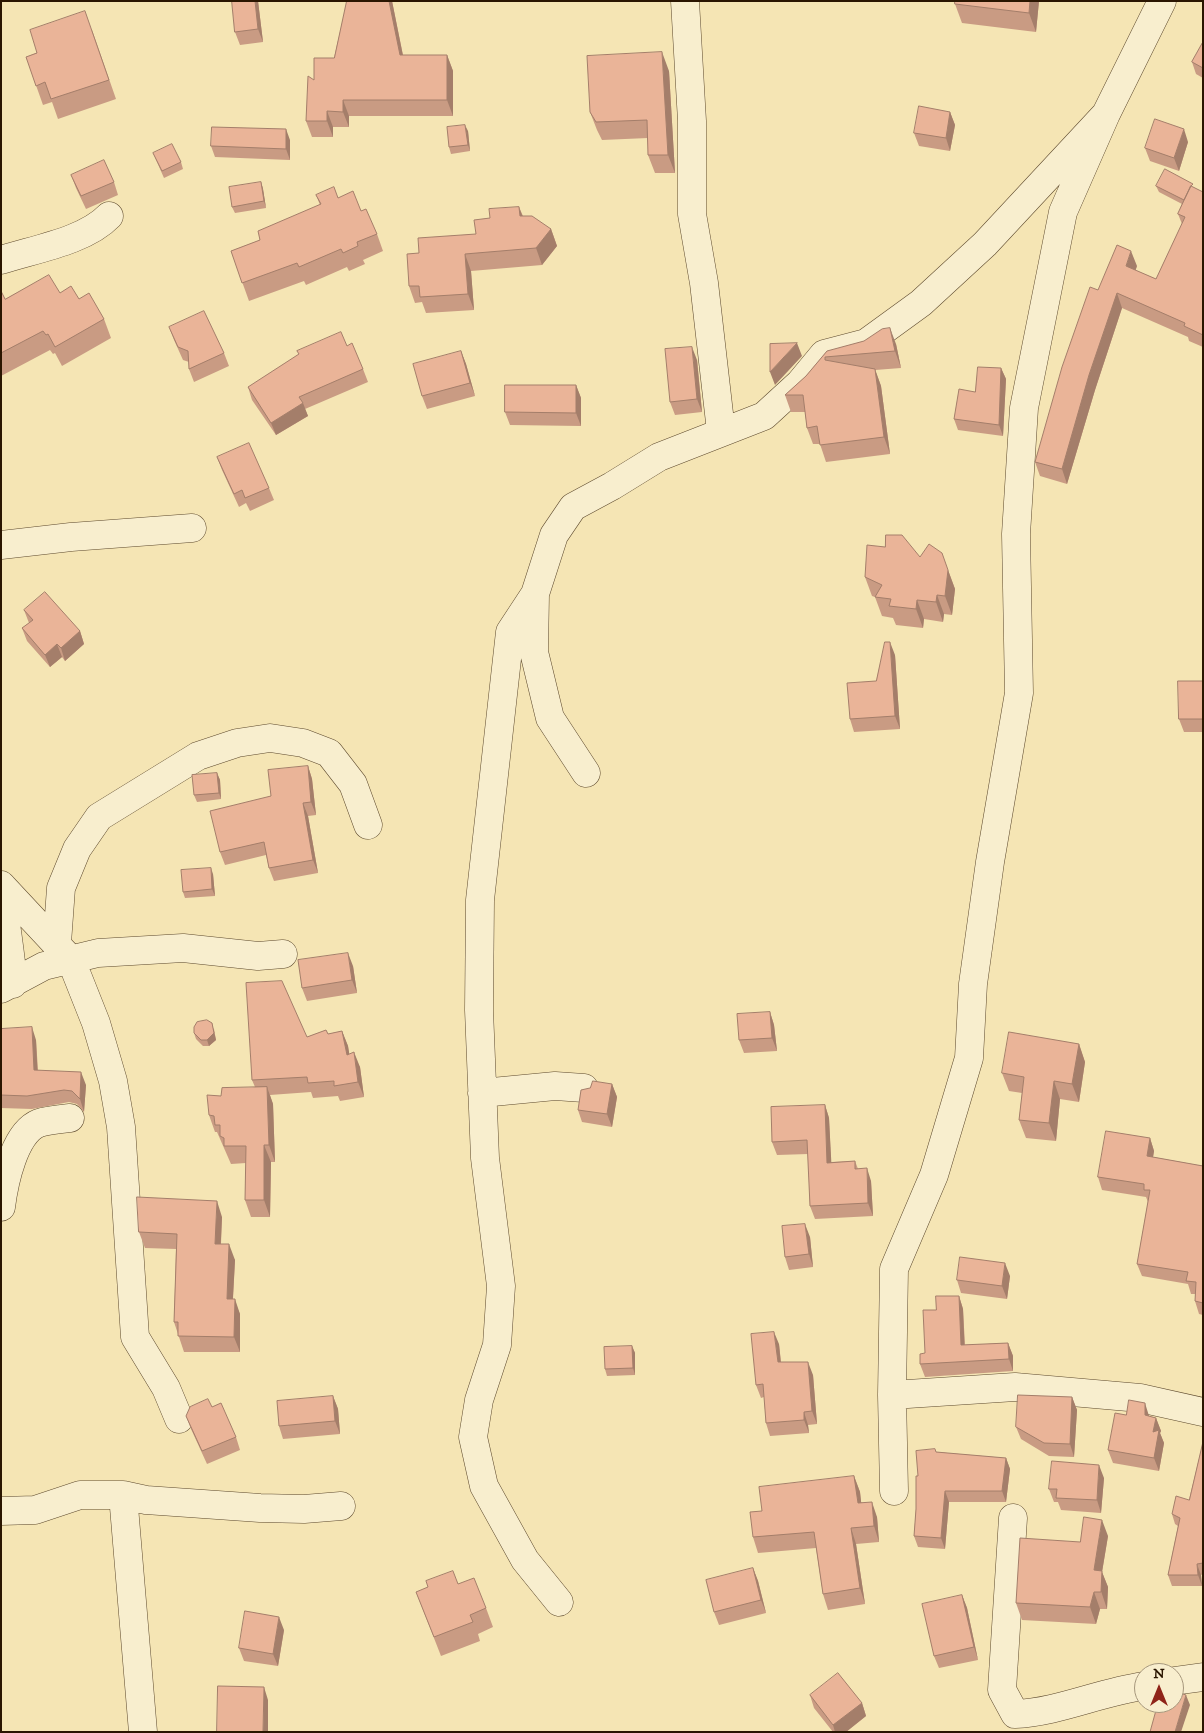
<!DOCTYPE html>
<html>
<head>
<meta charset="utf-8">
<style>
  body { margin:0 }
  #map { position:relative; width:1204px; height:1733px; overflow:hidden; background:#f5e5b4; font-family:"IM FELL DW Pica",serif }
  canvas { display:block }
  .frame { position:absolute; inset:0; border:2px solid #2a1500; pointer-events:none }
  .north { position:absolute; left:1134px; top:1663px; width:50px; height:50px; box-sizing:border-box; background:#f8eece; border:1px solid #a6977c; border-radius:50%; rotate:0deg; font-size:14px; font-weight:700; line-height:20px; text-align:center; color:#2a1500 }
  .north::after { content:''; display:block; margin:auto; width:18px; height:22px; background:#8f2418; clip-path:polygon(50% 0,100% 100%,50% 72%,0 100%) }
</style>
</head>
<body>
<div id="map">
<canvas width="1204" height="1733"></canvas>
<div class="frame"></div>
<div class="north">N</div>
</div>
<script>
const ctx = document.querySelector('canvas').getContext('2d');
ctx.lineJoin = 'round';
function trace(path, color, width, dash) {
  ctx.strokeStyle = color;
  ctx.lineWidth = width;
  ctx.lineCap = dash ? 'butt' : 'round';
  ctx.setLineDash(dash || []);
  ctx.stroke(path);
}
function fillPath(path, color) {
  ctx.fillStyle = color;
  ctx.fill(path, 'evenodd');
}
const minor = new Path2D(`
  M685,1L692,121V214L704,283L721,431
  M1,260C35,249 85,241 109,216
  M1,545L71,537L192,528
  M535,594L510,632L480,900L479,1010L485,1158L501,1286L497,1345L479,1400L473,1437L484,1486L525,1560L559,1602
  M586,773L550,718L534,652L535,594L554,535L573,507L612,486L659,457L764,416L800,383L824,354L866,343L921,303L985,244L1106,114L1162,1
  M1,885L71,960L96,1023L113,1081L121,1127L135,1337L166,1388L179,1419
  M2,886C4,919 11,951 13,984
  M57,943L61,888L77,849L99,817L198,756L237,743L270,738L303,743L329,753L353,784L368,825
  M1,989L44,966L98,953L183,948L258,956L283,954
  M482,1093L555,1086L584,1088
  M1,1207C4,1183 14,1133 39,1123C48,1120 60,1119 70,1118
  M892,1395L1015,1387L1140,1398L1203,1412
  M894,1491L892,1395L894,1269L934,1175L969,1058L973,984L990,862L1019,693L1016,534L1024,408L1063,212L1106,114
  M123,1495L143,1732
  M1,1511L35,1510L80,1495H123L146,1500L260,1508L304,1509L341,1506
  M1013,1518L1002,1690L1015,1714C1059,1712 1100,1692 1144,1686
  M1174,1681L1203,1677`);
const wall = new Path2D(`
  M232,1H258L263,42L240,45L235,32Z
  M347,1H392L403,55H447L453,71V116H349V127H333V137H312L306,121L314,80L334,58Z
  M955,1H1039L1036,32L962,23L955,4Z
  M92,30L116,99L58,119L52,102L43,105L26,57Z
  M1203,42V78L1196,74L1192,62Z
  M669,71L675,173H655L648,155V138L602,140L597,130L590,112Z
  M950,112L955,125L950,151L919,146L914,133Z
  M468,131L470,151L451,154L449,147Z
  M290,140V160L215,157L211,146Z
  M1188,142L1179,171L1150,161L1145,148Z
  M153,153L181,162L183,169L164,178Z
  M71,175L114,182L118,195L86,209L76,188Z
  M261,182L263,189L266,208L235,213L232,207Z
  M1156,186L1194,188L1203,192V347L1189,341L1188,337L1122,308L1095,390L1067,484L1040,476L1035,462L1098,290L1137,266L1135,270L1156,279L1182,224L1178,214L1182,204L1159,192Z
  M316,195L338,198L361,211L377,234L383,251L363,260L365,264L349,271L347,267L306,285L304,281L249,301L231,251L260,240L320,205Z
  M519,207L523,216L551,229L557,246L542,265L471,271L474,310L426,313L422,302L415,303L409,286L476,234L490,218Z
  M1,291L5,299L60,293L79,299L104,319L111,338L62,366L55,353L53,354L50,350L1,376Z
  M169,327L224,353L229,366L194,382L189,369V362L183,360L174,340Z
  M896,344L901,368L875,370L881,386L890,454L826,462L820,444H813L807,428L805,412H791L785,395L806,376L827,351Z
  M347,346L363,369L368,382L305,409L308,416L276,435L252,400L248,387Z
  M461,351L466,364L475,396L427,409L422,396Z
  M697,360L702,412L675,415L670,402Z
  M1001,368L1006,379L1003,436L958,430L954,419L975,392Z
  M576,385L581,398V426L510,425L505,412Z
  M217,457L269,488L274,500L250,511L246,503L239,507L222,470Z
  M920,557L948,570L955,589L952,615L944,614L943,622L924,619L923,628L896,625L893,618L882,616L875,597L872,596L865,577Z
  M24,610L80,631L84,644L65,661L62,657L50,667L27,641L22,628L29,623Z
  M895,655L900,729L854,732L850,719Z
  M1203,681V732H1184L1179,719Z
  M308,766L312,779L316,815L308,816L318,873L274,881L269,868L266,855L225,865L220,852L271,796Z
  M217,773L220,780L221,799L197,802L194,795Z
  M213,874L215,896L185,898L183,892Z
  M353,966L357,993L307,1001L302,988Z
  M770,1012L774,1025L777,1051L744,1053L739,1040Z
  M1,1029L36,1040L38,1070L86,1085L84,1112L77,1104L69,1102L32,1109L1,1108Z
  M214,1029L216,1040L209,1046H203L196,1039L194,1033Z
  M326,1030L328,1034L342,1031L348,1046L349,1054L360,1067L364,1097L340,1101L338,1096L313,1098L311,1092L270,1095L273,1104L275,1162H271L270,1217H251L245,1200L246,1163L231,1164L217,1132H215L209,1115L221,1096L255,1087L252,1080L307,1037Z
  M1079,1044L1085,1062L1079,1102L1060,1099L1056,1141L1026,1138L1019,1120L1022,1093L1009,1091L1002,1073Z
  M612,1084L617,1097L612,1127L582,1122L578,1110Z
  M825,1105L829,1118L831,1162L855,1161L858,1169L871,1181L873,1216L815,1219L810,1206L808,1154L777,1155L772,1142Z
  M1150,1138L1154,1151L1153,1157L1203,1166V1315L1199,1314L1195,1301V1294H1191L1188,1284L1142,1276L1137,1264L1148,1202L1146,1197L1102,1190L1098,1177Z
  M222,1217L221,1244L235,1260L233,1299L240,1314V1352H184L174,1322L176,1249L145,1248L139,1232Z
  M810,1237L813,1267L789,1270L785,1257Z
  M1010,1276L1007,1299L961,1293L957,1280Z
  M959,1296L963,1309L965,1345L1008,1343L1013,1356V1371L925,1377L920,1364L925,1353L936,1310Z
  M779,1344L781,1362L813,1375L817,1424L808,1425L809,1433L770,1436L766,1423L764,1397L761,1398L756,1385Z
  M632,1346L635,1353V1375L607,1376L605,1369Z
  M333,1396L338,1409L340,1434L283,1439L279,1426Z
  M1072,1397L1077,1410L1074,1457L1049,1456L1021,1439L1016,1427Z
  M212,1407L236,1437L240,1450L207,1464L191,1429L186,1416Z
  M1126,1415L1149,1416L1156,1418L1161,1431L1160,1433L1164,1443L1159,1471L1113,1463L1108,1450Z
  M1203,1442V1574L1201,1575L1202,1586H1172L1168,1575L1178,1526L1175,1524L1172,1514L1189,1500Z
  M936,1452L1006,1458L1010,1469L1006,1502H949L945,1549L918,1547L914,1536L916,1509L918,1476Z
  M854,1476L860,1492L861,1502L877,1517L879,1542L856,1544L865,1604L828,1610L823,1594L816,1548L758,1553L753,1537L762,1511Z
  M1104,1478L1101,1513L1061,1510L1058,1502H1054L1049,1489Z
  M1108,1536L1102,1572L1108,1587L1107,1609H1100L1096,1624L1022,1620L1016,1603L1080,1542Z
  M753,1568L758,1581L766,1613L719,1625L714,1612Z
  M458,1584L486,1608L493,1627L478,1634L480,1641L441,1656L416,1592Z
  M962,1595L967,1608L978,1660L939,1668L934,1656Z
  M284,1630L278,1666L244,1661L239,1648Z
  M810,1695L862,1703L866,1716L846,1732H833L814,1708Z`);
const shadedWall = new Path2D(`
  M255,1H258L263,42L258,29Z
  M389,1H392L406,71L400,55Z
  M1030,1H1039L1036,32L1029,13Z
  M662,52L669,71L675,173L668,155Z
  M447,55L453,71V116L447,100Z
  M343,100L349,116V127L343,112Z
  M327,111L333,127V137L327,121Z
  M950,112L955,125L950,151L946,138Z
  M465,125L468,131L470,151L468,145Z
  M286,129L290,140V160L286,149Z
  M1184,129L1188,142L1179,171L1174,158Z
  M261,182L263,189L266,208L264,201Z
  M519,207L525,223L520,216Z
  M551,229L557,246L542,265L536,248Z
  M1131,251L1137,266L1132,281L1126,266Z
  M465,254L471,271L474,310L468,294Z
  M1117,293L1122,308L1095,390L1067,484L1062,469L1089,375Z
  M890,328L896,344L901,368L895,351Z
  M797,343L802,356L775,385L770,372Z
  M692,347L697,360L702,412L697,399Z
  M461,351L466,364L475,396L470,383Z
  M1001,368L1006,379L1003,436L999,425Z
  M875,369L881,386L890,454L884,437Z
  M576,385L581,398V426L576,413Z
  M303,403L308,416L276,435L271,423Z
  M948,570L955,589L952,615L945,596Z
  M937,595L944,614L943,622L936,602Z
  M917,600L924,619L923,628L916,609Z
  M80,631L84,644L65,661L61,648Z
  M890,642L895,655L900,729L895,716Z
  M57,644L62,657L50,667L45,655Z
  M308,766L312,779L316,815L311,802Z
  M217,773L220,780L221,799L219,793Z
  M303,803L308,816L318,873L313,860Z
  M211,868L213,874L215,896L212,889Z
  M348,953L353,966L357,993L352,980Z
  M770,1012L774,1025L777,1051L772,1038Z
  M212,1023L216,1040L209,1046L207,1040Z
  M32,1027L36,1040L38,1083L34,1070Z
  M342,1031L348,1046L352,1070L347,1055Z
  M1079,1044L1085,1062L1079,1102L1072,1084Z
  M354,1052L360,1067L364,1097L358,1082Z
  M81,1072L86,1085L84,1112L80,1099Z
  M1054,1081L1060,1099L1056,1141L1049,1123Z
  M612,1084L617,1097L612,1127L607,1114Z
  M267,1087L273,1104L275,1162L269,1145Z
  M825,1105L829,1118L832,1175L827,1163Z
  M1150,1138L1154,1151L1151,1169L1147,1156Z
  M264,1145L271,1162L270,1217L264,1200Z
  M867,1168L871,1181L873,1216L868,1203Z
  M217,1201L222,1217L220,1259L215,1244Z
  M805,1224L810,1237L813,1267L809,1254Z
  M229,1244L235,1260L232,1314L227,1299Z
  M1005,1263L1010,1276L1007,1299L1002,1286Z
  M959,1296L963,1309L965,1358L961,1345Z
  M235,1299L240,1314V1352L234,1337Z
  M774,1332L779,1344L782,1375L778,1362Z
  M1008,1343L1013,1356V1371L1009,1359Z
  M632,1346L635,1353V1375L633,1368Z
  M808,1362L813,1375L817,1424L812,1411Z
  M333,1396L338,1409L340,1434L335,1421Z
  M1072,1397L1077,1410L1074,1457L1070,1444Z
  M1145,1403L1149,1416V1428L1145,1415Z
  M804,1412L808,1425L809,1433L804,1420Z
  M1156,1418L1161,1431L1160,1433L1164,1443L1159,1471L1154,1458L1153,1432Z
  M1006,1458L1010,1469L1006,1502L1002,1491Z
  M1099,1465L1104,1478L1101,1513L1097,1500Z
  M854,1476L860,1492L863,1519L858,1503Z
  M945,1491L949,1502L945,1549L941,1538Z
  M872,1502L877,1517L879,1542L874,1526Z
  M1102,1520L1108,1536L1102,1572L1108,1587L1107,1609L1094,1570Z
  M851,1528L856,1544L865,1604L860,1588Z
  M1197,1564L1201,1575L1202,1586L1198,1575Z
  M753,1568L758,1581L766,1613L761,1600Z
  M1094,1592L1100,1609L1096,1624L1090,1607Z
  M962,1595L967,1608L978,1660L974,1647Z
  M279,1617L284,1630L278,1666L273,1654Z
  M264,1687L268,1700V1732H263Z
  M1186,1695L1190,1705L1181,1732H1175Z
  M862,1703L866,1716L846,1732H835L833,1725Z`);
const building = new Path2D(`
  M232,1H255L258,29L235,32Z
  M347,1H389L400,55H447V100H343V112L327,111V121H306L308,76L314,80V58H334Z
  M955,1H1030L1029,13L955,4Z
  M85,11L109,80L51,99L45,82L36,86L26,57L37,53L30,30Z
  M1203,42V68L1192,62Z
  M662,52L668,155H648L647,120L596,122L590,112L587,56Z
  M919,106L950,112L946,138L914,133Z
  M1155,119L1184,129L1174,158L1145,148Z
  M465,125L468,145L449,147L447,127Z
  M212,127L286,129V149L211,146Z
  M172,144L181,162L162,171L153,153Z
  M104,160L114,182L81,196L71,175Z
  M1165,169L1193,184L1191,186L1184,200L1156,186Z
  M261,182L264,201L232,207L229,187Z
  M1191,186L1203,192V335L1184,326L1185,323L1117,293L1089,375L1062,469L1035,462L1062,367L1090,287L1098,290L1117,245L1131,251L1126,266L1156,279L1185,217L1178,214Z
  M334,187L338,198L353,191L361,211L366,209L377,234L357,242L358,246L343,253L341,249L299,267L297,263L242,283L231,251L260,240L258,231L321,204L316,195Z
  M519,207L520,216H532L551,229L536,248L465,254L468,294L420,297L419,286H409L407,254L419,253L418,238L476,234L474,220L490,218L489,209Z
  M49,275L60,293L71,286L79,299L89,293L104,319L55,347L48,334L46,335L43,331L1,353V291L5,299Z
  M204,311L224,353L189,369L188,351L178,347L169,327Z
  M890,328L895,351L825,357V360L875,369L884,437L820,445L817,426L807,428L803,395H785L806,376L827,351L864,341L882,329Z
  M341,332L347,346L352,343L363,369L299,397L303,403L271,423L248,387L299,354L297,351Z
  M797,343L770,372V344Z
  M692,347L697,399L670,402L665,349Z
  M461,351L470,383L422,396L413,364Z
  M978,367L1001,368L999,425L954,419L959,389L975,392Z
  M505,385H576V413L505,412Z
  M249,443L269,488L245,498L242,490L234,494L217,457Z
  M886,535H902L920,557L929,544L942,553L948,570L945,596L937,595L936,602L917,600L916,609L889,606L891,599L875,597L882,585L865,577L867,545L885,547Z
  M45,592L80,631L61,648L57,644L45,655L22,628L33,620L24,610Z
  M885,642H890L895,716L850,719L847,683L876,681Z
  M1178,681H1203V719H1179Z
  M308,766L311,802L303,803L313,860L269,868L264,842L220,852L210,811L271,796L268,770Z
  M217,773L219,793L194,795L192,775Z
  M211,868L212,889L183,892L181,870Z
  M348,953L352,980L302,988L298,960Z
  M282,981L307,1037L326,1030L328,1034L342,1031L347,1055L354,1052L358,1082L334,1086V1081L308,1083L307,1077L252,1080L246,983Z
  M770,1012L772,1038L739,1040L737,1014Z
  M207,1020L212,1023L214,1033L207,1040H201L194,1033V1027L197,1022Z
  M32,1027L34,1070L81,1072L80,1099L72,1091L64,1090L27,1096L1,1095V1029Z
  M1009,1032L1079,1044L1072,1084L1054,1081L1049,1123L1019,1120L1024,1077L1002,1073Z
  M593,1081L612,1084L607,1114L578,1110L581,1090L590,1088Z
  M267,1087L269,1145H264V1200H245L246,1146H224V1138L220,1136V1125H215L214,1116L209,1115L207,1095L221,1096L222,1088Z
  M825,1105L827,1163L855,1161V1169L867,1168L868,1203L810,1206L807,1140L772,1142L771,1107Z
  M1106,1131L1150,1138L1147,1156L1203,1166V1303L1195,1301L1196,1282L1186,1281L1188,1272L1137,1264L1150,1190H1144V1184L1098,1177Z
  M137,1197L217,1201L215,1244H229L227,1299H235L234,1337L178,1336V1322H174L177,1234L139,1232Z
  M805,1224L809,1254L785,1257L782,1226Z
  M960,1257L1005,1263L1002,1286L957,1280Z
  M936,1296H959L961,1345L1008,1343L1009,1359L920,1364V1354L925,1353L923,1310H936Z
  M774,1332L778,1362H808L812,1411L804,1412V1420L766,1423L763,1384L756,1385L751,1334Z
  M632,1346L633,1368L605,1369L604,1347Z
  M1018,1395L1072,1397L1070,1444L1044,1443L1016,1427Z
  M333,1396L335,1421L279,1426L277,1401Z
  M208,1399L212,1407L221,1403L236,1437L202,1451L186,1416L190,1407Z
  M1129,1400L1145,1403V1415L1156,1418L1153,1432L1159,1430L1154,1458L1108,1450L1115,1413L1126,1415Z
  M1203,1442V1563L1197,1564L1198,1575H1168L1180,1518L1172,1514L1176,1496L1189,1500Z
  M935,1449L936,1452L1006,1458L1002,1491H945L941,1538L914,1536L916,1509V1476H918L916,1451Z
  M1052,1461L1099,1465L1097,1500L1056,1498L1057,1489H1049Z
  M854,1476L858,1503L872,1502L874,1526L851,1528L860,1588L823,1594L814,1532L753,1537L750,1512L762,1511L759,1487Z
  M1084,1517L1102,1520L1094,1570L1102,1571L1101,1592H1094L1090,1607L1016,1603L1020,1538L1080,1542Z
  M753,1568L761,1600L714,1612L706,1580Z
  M453,1571L458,1584L474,1578L486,1608L470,1615L473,1622L434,1637L416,1592L428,1587L426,1581Z
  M962,1595L974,1647L934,1656L922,1604Z
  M245,1611L279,1617L273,1654L239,1648Z
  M838,1673L862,1703L833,1725L810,1695Z
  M218,1686L264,1687L263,1732H217Z
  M1174,1691L1186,1695L1175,1732H1150L1158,1703H1174Z`);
trace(minor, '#5d492d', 29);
trace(minor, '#f8eece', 28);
fillPath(wall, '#c99b83');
fillPath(shadedWall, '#a47e6a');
fillPath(building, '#eab498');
trace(building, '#a47e6a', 1);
</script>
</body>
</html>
